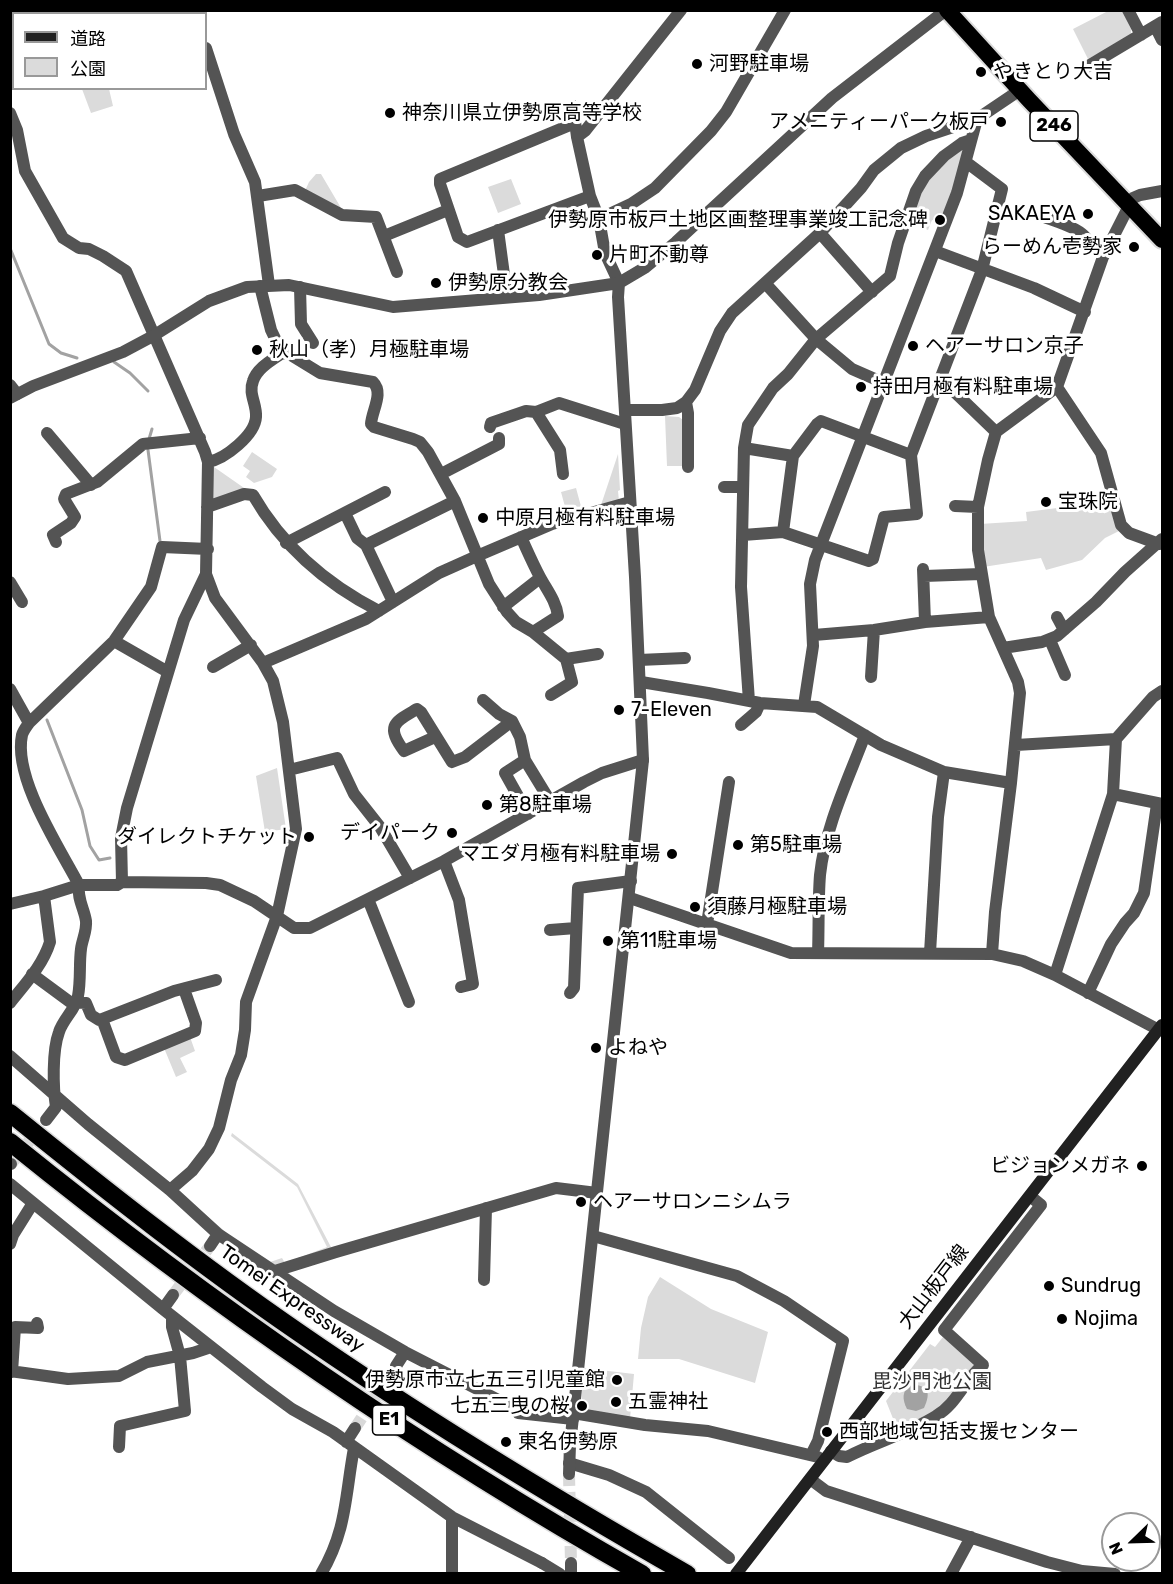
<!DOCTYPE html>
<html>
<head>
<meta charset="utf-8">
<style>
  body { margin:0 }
  #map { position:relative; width:1173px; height:1584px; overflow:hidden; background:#fff; font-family:Rubik,"Noto Sans JP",sans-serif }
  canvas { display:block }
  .frame { position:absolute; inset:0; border:12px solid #000; pointer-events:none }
  .legend { position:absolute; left:12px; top:12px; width:195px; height:78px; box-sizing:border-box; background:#fff; border:2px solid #999; margin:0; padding:8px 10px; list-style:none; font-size:18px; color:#000 }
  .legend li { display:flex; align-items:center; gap:12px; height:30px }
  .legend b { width:30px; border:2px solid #999 }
  .north { position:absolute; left:1101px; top:1512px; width:60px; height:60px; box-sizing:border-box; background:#fff; border:2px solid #999; border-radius:50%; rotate:247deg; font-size:16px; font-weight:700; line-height:24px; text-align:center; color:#000 }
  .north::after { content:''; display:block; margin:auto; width:21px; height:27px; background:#000; clip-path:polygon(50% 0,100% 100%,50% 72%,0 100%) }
</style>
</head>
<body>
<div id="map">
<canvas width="1173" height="1584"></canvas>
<div class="frame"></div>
<ul class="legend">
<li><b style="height:8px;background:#212121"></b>道路</li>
<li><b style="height:16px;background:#dbdbdb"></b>公園</li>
</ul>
<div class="north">N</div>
</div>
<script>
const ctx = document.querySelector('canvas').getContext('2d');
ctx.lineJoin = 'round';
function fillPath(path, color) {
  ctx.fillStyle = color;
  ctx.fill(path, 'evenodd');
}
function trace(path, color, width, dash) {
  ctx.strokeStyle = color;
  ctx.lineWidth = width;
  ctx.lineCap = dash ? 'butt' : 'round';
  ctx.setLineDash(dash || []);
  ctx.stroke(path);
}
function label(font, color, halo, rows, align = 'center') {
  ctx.font = font + ' Rubik,"Noto Sans JP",sans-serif';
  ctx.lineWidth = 6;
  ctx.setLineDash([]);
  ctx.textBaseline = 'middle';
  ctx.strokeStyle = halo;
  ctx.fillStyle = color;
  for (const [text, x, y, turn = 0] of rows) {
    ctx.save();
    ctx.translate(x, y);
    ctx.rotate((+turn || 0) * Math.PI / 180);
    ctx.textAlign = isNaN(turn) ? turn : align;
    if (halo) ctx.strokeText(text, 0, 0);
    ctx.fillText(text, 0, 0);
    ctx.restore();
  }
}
const green = new Path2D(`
  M1110,10L1122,11L1131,29V36L1088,59L1073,29Z
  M82,89H109L113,106L91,113Z
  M964,149L952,196L941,223L932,220L928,230L908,222L920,192L947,157Z
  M316,174H321L344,213L304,193L309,182Z
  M511,179L521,204L498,213L488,187Z
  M665,416L679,417L683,420L684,466H667Z
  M252,452L277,469L272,477L254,483L246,477L250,471L243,466Z
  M618,454L620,490L618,491L619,501L601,505Z
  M212,467H214L247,490L216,500L211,498Z
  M576,488L582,510L567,514L561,492Z
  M1110,499L1119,531L1105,538L1082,560L1046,570L1041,558L983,567L980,524L1027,521L1026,512L1065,507L1089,500L1091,503Z
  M277,768L286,829L265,832L256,776Z
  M190,1037L195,1051L180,1058L187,1072L176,1077L164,1048Z
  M232,1133L298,1184L332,1249L276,1268L228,1237L182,1194L229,1235L270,1262L282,1258L285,1263L327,1247L297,1187L231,1136Z
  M660,1277L711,1309L768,1332L755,1383L679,1359H638L641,1328L648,1297Z
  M943,1337L976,1364L941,1408L898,1431L886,1401L930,1344L935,1347Z
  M583,1368L634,1374L630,1419L581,1411Z`);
const water = new Path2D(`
  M910,1384C929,1386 931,1392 924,1408L916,1411L907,1409C902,1399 902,1392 910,1384Z`);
const stream = new Path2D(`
  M10,248L49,344L61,353L77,358
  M114,362L130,373L148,391
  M149,439L152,429
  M148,450L160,541
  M47,720L82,810L90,846L99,860L110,858`);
const minorTunnel = new Path2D(`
  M11,1164L46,1120
  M173,1295L210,1246
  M355,1428L396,1366`);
const tertiaryTunnel = new Path2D(`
  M569,1474L571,1563`);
const minor = new Path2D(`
  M201,10V14
  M1128,10L1141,35
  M1155,26L1162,40
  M206,48L234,134L255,182L269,285
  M1085,68L1162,22
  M573,106L577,137L590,196L599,219L605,253L619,283
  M10,113L17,130L25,171L63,238L79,248L89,249L103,256L126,271L205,452L208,462L206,574L215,598L263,663L273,681L283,722L296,829L277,916L246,1002L245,1030L241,1055L231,1080L219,1128L209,1149L192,1171L170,1190
  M575,123L440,179V184L458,237L467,242L590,196
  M577,137L585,131L681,10
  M258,196L295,190L342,215L376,217L397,272
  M1039,215C1053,221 1088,229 1089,245L1106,251
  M599,219L631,204L655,188L711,131L726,112L785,10
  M498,230L507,297
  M820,233L872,292
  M384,236L448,210
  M935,251L1034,288L1085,312
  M765,283L816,339L852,369L884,383
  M260,286L271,330L282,353
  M300,287L301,324L313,343
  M940,378L996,432
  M10,385L17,394
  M1057,387L1101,453L1121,525L1129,533L1159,544
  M686,402L688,413V467
  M625,410H662L677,408L686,402L695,390L720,331L732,313L820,233L861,188L874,170L901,148L926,136L977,119L1020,90
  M490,427L491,423L526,411L536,412
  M47,433L91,485
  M744,448L793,456
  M208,462C225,459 255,435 256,417C257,404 248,394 253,381C257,368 272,360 282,353L289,354L320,373L373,382C384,393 372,410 371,424L374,427L413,439L420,442L428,452L455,501L489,584L507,612L516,622L533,632L566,659L598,654
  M441,474L499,444V438
  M563,474L560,450L536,412L559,403L625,424
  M724,487H743
  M955,506L978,507
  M207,507L244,494L253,495C283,547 326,584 379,611
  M345,513L357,538L366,545L393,602
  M783,532L793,456L817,424L821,421L911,455
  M743,535L783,532L869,561L873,559L884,517L917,514L911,455L982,270L1002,189L966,162
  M521,537C527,550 533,564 540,577C547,590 556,601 558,616L533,632
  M56,542L53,535L71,523L75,517L64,499L66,494L97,482L143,444L200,438
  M286,543L385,492
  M366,545L455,501
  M923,569L925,622
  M924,576L981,574
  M10,582L22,602
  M503,607L540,578
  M1057,617L1064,630
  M814,635L874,630L925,622L989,617
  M1050,640L1065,675
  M114,641L168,672
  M1003,648L1042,642L1057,636L1096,602L1125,572L1162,539
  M639,660L685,658
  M263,663L366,619L439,573L477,556L552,524L630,502
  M213,667L251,645
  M871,677L874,630
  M641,682L708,693L760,703L817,707L881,745L944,772L1011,783L1020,693L1018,682L989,617L978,550V507L988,460L996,432L1057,387L1103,257L1133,198L1140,195L1162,191
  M10,689L29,723
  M551,695L572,682L566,659
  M483,700L499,714L512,721L520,737L525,760L550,801
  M749,701L741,587L744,448L748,425L773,388L788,374L816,339L890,276L898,243L916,191L925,176L944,156L962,143L971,140
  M804,705L813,646L810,584L815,560L957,193L977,119
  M741,725L756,712L760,703
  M435,737L404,751C385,725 395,722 417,709L421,712L452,762L465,757L512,721
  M1016,745L1116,739L1153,697L1162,691
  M525,760L505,773L528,814
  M289,770L337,758L354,794L380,827L410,878
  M1113,794L1162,804
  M444,861L459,900L473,984L461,987
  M122,882L121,838L127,808L184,620L206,574
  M630,898L791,953L992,954L1023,961L1055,975L1159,1030
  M368,899L409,1002
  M10,904L44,896L79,885H117L122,882L206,883L220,885L254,901L294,928H310L444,861L584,782L602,773L643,760
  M707,924L729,782
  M550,930L576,928
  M818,953C819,927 818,901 820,875C825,827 848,780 865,735
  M930,953L938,817L944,772
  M992,954L995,912L1011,783
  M32,974L70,1002L86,1003L91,1015L99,1020L102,1019L116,1057L125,1060L195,1031L196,1023L184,989
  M1055,975L1113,794L1116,739
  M570,993L574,988L578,888L631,881
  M1088,993L1111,944L1125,923L1134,913L1144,893L1157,804
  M10,1003C25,984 43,965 50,942L44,896
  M102,1019L174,991L216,980
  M10,1056L88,1124L170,1190L218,1234L334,1311L405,1352L516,1409L518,1413L573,1419
  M46,1120L56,1107C53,1088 52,1051 59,1032C63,1019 76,1009 78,996C81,980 79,964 81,949C82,940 87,931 86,921C84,908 77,899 79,885C59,847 13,778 22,735C23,731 27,726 29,723L114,641L151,587L162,547L208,549
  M10,1164H11
  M10,1184L163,1309L262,1387L292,1409L333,1432L452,1517L542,1563
  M593,1236L737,1276L784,1301L843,1341L818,1441L811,1455
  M10,1244L13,1235L33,1203
  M210,1246L218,1234
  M275,1271L336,1252L556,1188L597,1193
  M484,1280L486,1208
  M163,1309L173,1295
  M396,1366L405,1352
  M10,1371L68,1379L119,1376L147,1362L193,1353L211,1347
  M12,1372L15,1327L38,1328L37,1323
  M573,1413L645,1425L708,1431L818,1457
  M346,1442L355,1428
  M119,1447L120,1426L185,1411L180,1356L172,1327V1316
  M831,1451L839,1456L847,1457C876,1442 909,1433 936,1416C957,1404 964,1380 983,1365L944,1330L1041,1205L1030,1196
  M569,1463L609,1475L646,1492L729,1558
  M810,1479L826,1491L1047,1562L1082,1571L1115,1574
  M452,1517V1574
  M321,1574C347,1530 345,1496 354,1448
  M951,1574L971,1537`);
const tertiary = new Path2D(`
  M10,398L33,386L123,352L153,336L209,301L247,287L289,285L393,307L539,295L619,283L646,267L676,242L832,98L946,10
  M569,1474L570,1445L643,760L635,577L618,297L619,283
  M542,1563L560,1574
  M571,1563V1574`);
const secondary = new Path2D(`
  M736,1574L1162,1025`);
const trunk = new Path2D(`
  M947,10L1029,100L1162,240`);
const motorway = new Path2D(`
  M10,1113C104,1189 199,1264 298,1332C424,1419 554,1498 687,1574
  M10,1142C209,1303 419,1448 642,1574`);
const markers = [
  [697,64,6,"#000"],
  [981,72,6,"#000"],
  [390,113,6,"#000"],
  [1001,122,6,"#000"],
  [1088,214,6,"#000"],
  [940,220,6,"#000"],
  [1134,247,6,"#000"],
  [597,255,6,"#000"],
  [436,283,6,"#000"],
  [913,346,6,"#000"],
  [257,350,6,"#000"],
  [861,387,6,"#000"],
  [1046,502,6,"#000"],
  [483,518,6,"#000"],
  [619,710,6,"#000"],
  [487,805,6,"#000"],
  [452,833,6,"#000"],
  [309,837,6,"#000"],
  [738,845,6,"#000"],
  [672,854,6,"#000"],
  [695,907,6,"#000"],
  [608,941,6,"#000"],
  [596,1048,6,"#000"],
  [1142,1166,6,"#000"],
  [581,1202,6,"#000"],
  [1049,1286,6,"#000"],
  [1062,1319,6,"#000"],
  [617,1380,6,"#000"],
  [616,1402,6,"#000"],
  [582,1406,6,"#000"],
  [827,1432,6,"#000"],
  [506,1442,6,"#000"]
];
const shields = [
  [1054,126,48],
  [389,1420,33]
];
const shieldNames = [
  ["246",1054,126],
  ["E1",389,1420]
];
const poiNames = [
  ["河野駐車場",709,64],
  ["やきとり大吉",993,72],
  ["神奈川県立伊勢原高等学校",402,113],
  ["アメニティーパーク板戸",989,122,"right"],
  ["SAKAEYA",1076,214,"right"],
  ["伊勢原市板戸土地区画整理事業竣工記念碑",928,220,"right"],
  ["らーめん壱勢家",1122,247,"right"],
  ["片町不動尊",609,255],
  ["伊勢原分教会",448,283],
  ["ヘアーサロン京子",925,346],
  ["秋山（孝）月極駐車場",269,350],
  ["持田月極有料駐車場",873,387],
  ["宝珠院",1058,502],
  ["中原月極有料駐車場",495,518],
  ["7-Eleven",631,710],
  ["第8駐車場",499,805],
  ["デイパーク",440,833,"right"],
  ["ダイレクトチケット",297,837,"right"],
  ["第5駐車場",750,845],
  ["マエダ月極有料駐車場",660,854,"right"],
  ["須藤月極駐車場",707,907],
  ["第11駐車場",620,941],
  ["よねや",608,1048],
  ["ビジョンメガネ",1130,1166,"right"],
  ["ヘアーサロンニシムラ",593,1202],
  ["Sundrug",1061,1286],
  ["Nojima",1074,1319],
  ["伊勢原市立七五三引児童館",605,1380,"right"],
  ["五霊神社",628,1402],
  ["七五三曳の桜",570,1406,"right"],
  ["西部地域包括支援センター",839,1432],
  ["東名伊勢原",518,1442]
];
const streetNames = [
  ["大山板戸線",934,1287,-52],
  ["Tomei Expressway",292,1299,35]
];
const parkNames = [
  ["毘沙門池公園",932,1382]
];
fillPath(green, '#dbdbdb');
fillPath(water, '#a2a2a2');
trace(stream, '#a2a2a2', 3);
trace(minorTunnel, '#d9d9d9', 12, [12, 6]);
trace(tertiaryTunnel, '#d9d9d9', 12, [12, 6]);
trace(trunk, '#dbdbdb', 20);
trace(motorway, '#dbdbdb', 21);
trace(minor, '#545454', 12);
trace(tertiary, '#545454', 12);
trace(secondary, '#212121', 12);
trace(trunk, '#000', 16);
trace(motorway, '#000', 18);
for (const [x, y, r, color] of markers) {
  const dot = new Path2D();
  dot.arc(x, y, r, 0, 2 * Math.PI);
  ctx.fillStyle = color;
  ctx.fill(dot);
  trace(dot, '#fff', 2);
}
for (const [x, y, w] of shields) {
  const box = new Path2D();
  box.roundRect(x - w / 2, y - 15, w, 30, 4.5);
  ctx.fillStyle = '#fff';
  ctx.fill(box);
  trace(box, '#000', 1.5);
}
label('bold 18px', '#000', null, shieldNames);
label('20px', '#000', '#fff', poiNames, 'left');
label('20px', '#000', '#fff', streetNames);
label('20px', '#323232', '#fff', parkNames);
</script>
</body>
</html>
